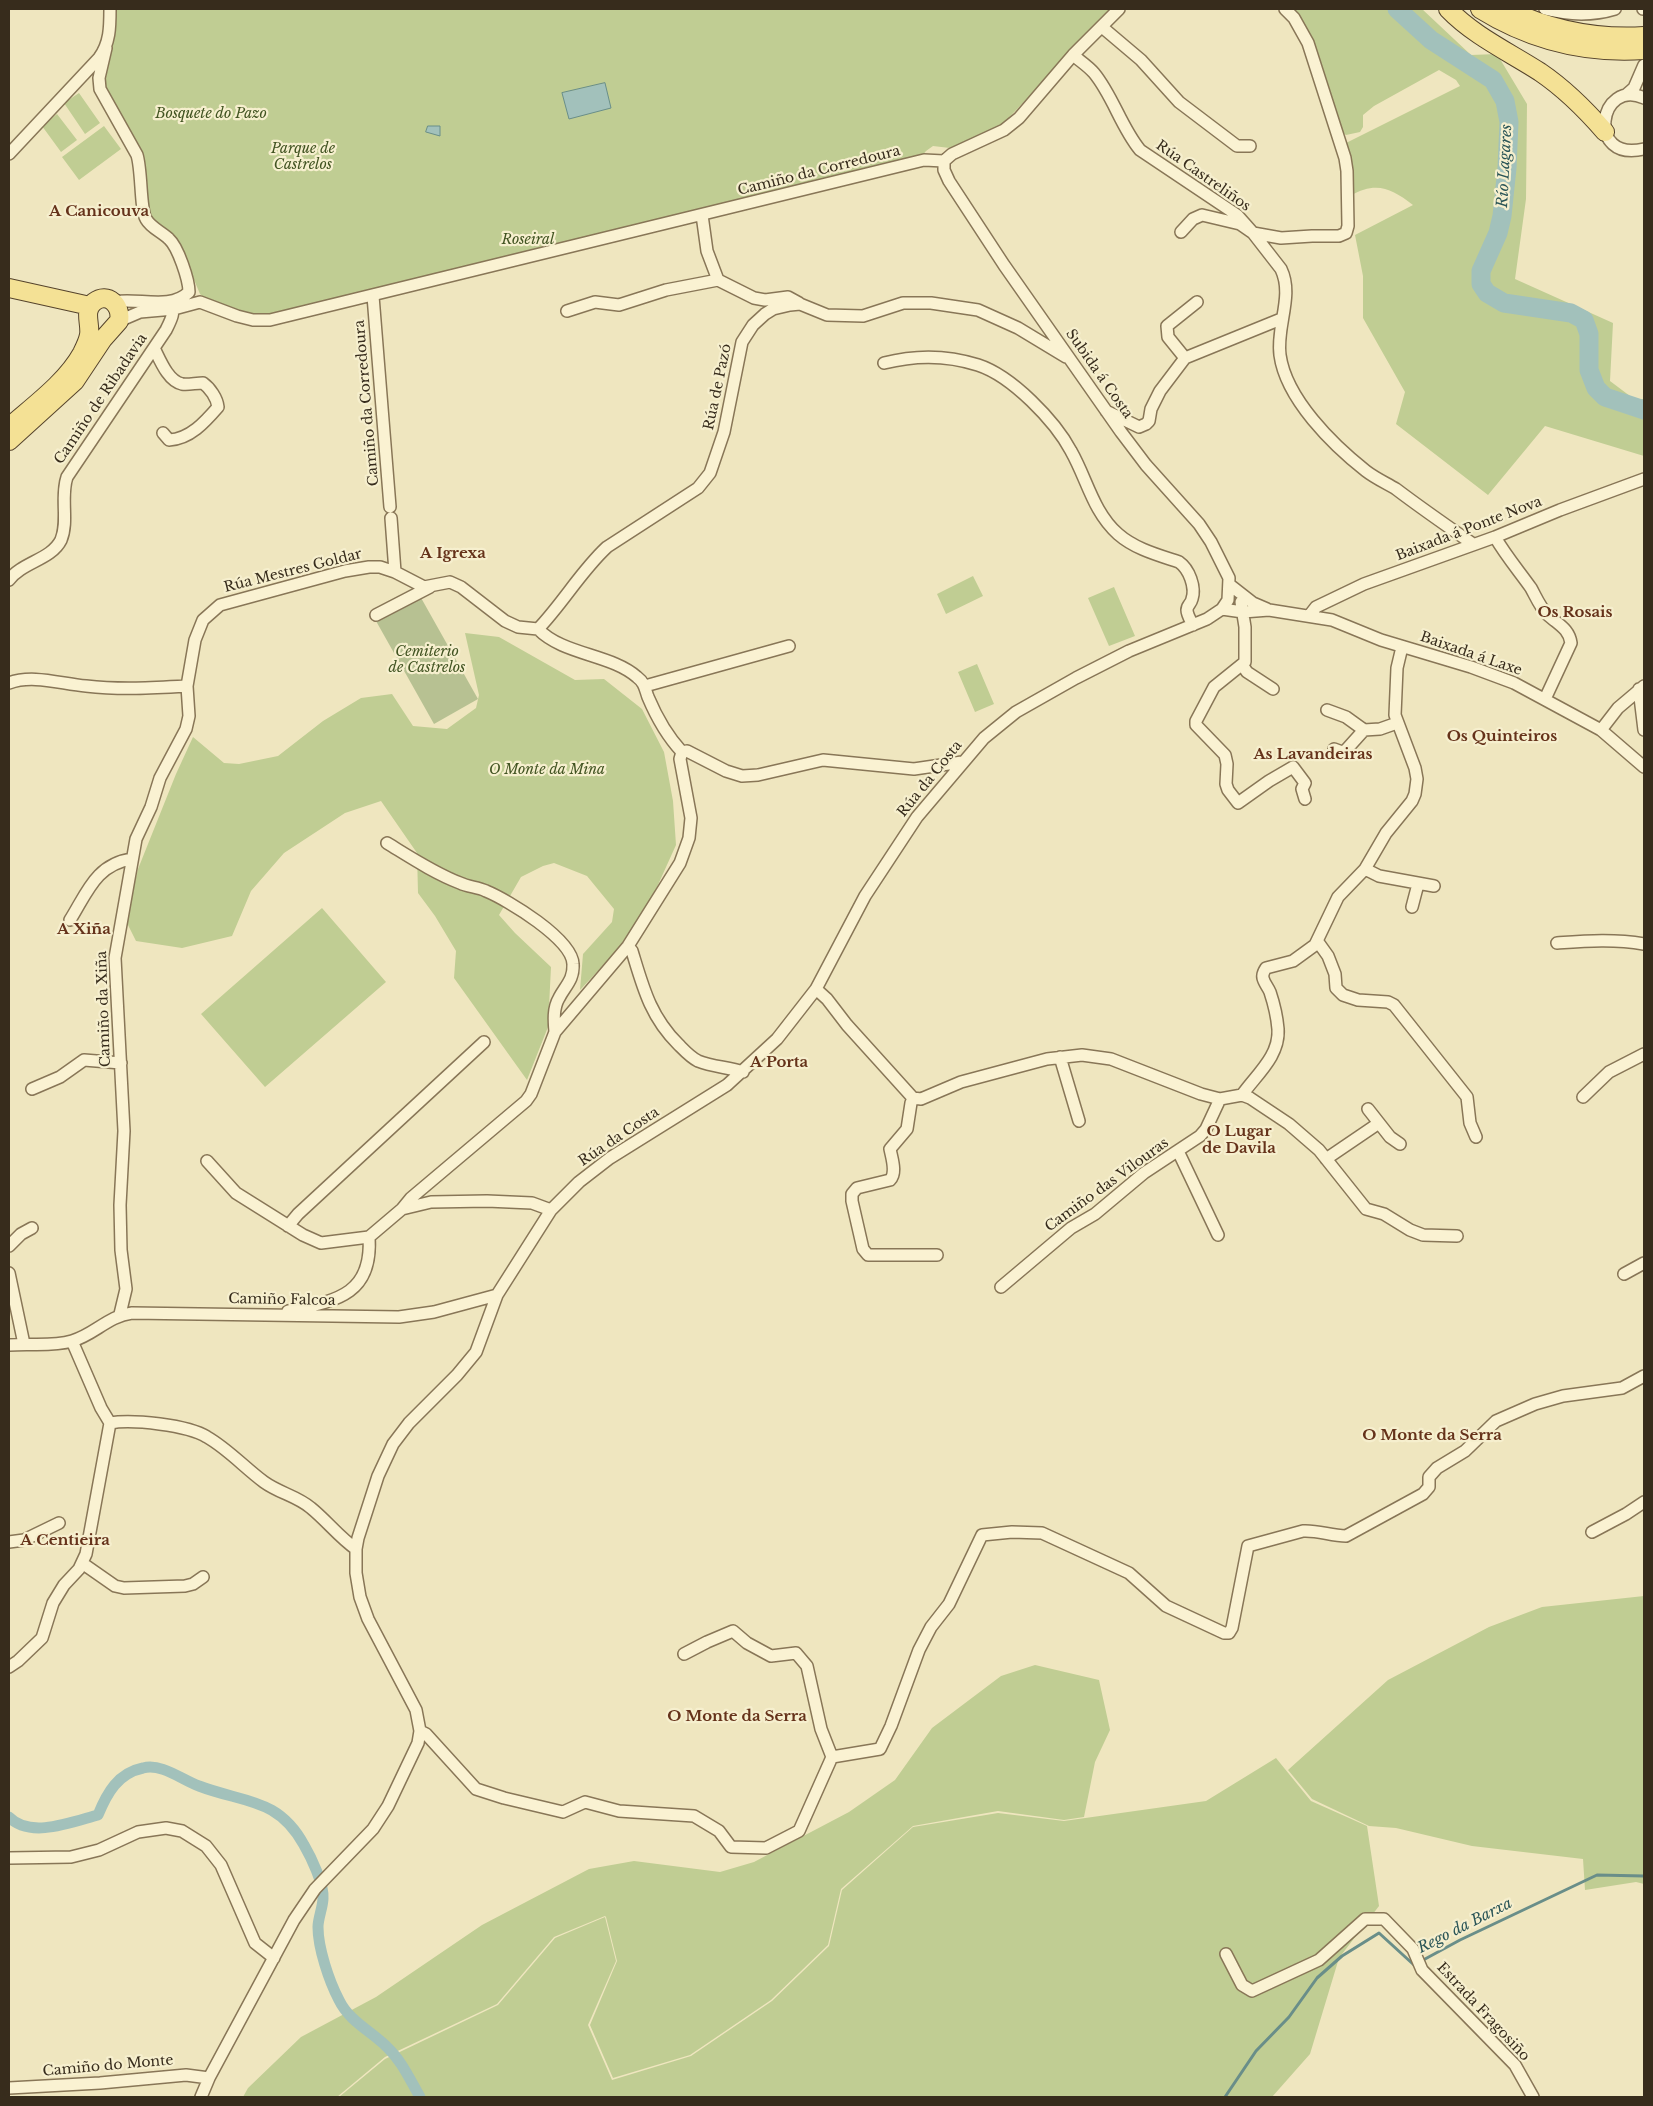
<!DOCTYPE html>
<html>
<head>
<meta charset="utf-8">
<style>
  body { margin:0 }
  #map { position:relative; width:1653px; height:2106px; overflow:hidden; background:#efe6bf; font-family:"Libre Baskerville",serif }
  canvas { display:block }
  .frame { position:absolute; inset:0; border:10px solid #372c1c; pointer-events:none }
</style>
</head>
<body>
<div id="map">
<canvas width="1653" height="2106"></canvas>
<div class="frame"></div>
</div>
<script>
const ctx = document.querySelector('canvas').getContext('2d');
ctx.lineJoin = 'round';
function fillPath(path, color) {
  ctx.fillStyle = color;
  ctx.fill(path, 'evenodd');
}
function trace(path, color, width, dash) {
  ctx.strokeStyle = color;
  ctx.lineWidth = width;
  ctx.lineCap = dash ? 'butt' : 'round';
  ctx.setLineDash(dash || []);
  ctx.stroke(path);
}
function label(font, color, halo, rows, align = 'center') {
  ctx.font = font + ' "Libre Baskerville",serif';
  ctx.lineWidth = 4.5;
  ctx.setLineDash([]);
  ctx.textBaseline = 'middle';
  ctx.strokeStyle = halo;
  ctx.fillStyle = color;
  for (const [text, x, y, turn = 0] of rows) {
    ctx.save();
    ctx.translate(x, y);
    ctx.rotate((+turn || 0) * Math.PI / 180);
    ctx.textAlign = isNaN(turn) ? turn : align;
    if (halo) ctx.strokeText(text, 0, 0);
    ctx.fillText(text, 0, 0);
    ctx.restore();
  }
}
const green = new Path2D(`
  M115,9H1112L1001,126L950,148L933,146L926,151L921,157L272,317L255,316L208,301L200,294L177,239L148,217L143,162L104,86L111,54Z
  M1290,9H1422L1471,55L1497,54L1527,104L1526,199L1515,279L1613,323L1610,381L1634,399H1644V456L1545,426L1488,495L1396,424L1405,392L1363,318V276L1355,235L1413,205C1391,188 1376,181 1350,196L1346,143L1460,86L1456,80L1439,70L1374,106L1363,115V127L1360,132L1346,135L1339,130Z
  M79,93L100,123L85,134L64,103Z
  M57,114L77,140L61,152L42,126Z
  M104,126L121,149L79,180L62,157Z
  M973,576L983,596L946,614L937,594Z
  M1114,587L1135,636L1109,646L1088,598Z
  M465,633L499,637L575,680L604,679L642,709L664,752L673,801L676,845L657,887L625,942L580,990L583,954L612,922L614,909L587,876L554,863L543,866L521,877L499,915L515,933L551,967L548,1027L527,1080L454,978L456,951L435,916L418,893L417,853L381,801L345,813L284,853L251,891L232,936L182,948L136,941L126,921L138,869L176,774L193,737L224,763L239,764L278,756L323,721L361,698L392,694L413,726L447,729L476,708L479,695Z
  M977,664L994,704L975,712L958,672Z
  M322,908L386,982L265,1087L201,1014Z
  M1644,1596V1884L1636,1882L1585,1890L1583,1859L1472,1846L1396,1828L1369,1826L1312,1799L1288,1770L1388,1680L1489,1627L1542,1607Z
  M1035,1665L1099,1680L1110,1730L1095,1762L1084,1817L1064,1820L998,1811L913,1826L841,1889L828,1945L771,2000L690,2055L613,2078L590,2025L617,1961L606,1917L605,1916L554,1937L497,2004L385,2057L337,2097H243L248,2088L301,2037L376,1997L482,1925L589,1869L634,1861L720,1872L754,1862L849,1812L895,1780L932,1728L1001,1676Z
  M1276,1758L1311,1801L1367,1826L1379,1906L1339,1958L1310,2054L1272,2097H339L385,2059L498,2005L555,1938L605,1917L616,1961L588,2025L612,2080L691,2056L772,2001L829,1946L842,1890L913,1827L998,1813L1064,1821L1206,1801Z`);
const cemetery = new Path2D(`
  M420,596L478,699L434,724L376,621Z`);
const water = new Path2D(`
  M605,83L611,108L569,119L562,93Z
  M428,126H440V136L426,132Z`);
const stream = new Path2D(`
  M1225,2097L1256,2051L1289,2017L1317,1978L1342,1956L1379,1933L1414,1965L1460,1940L1597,1875L1644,1876`);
const canal = new Path2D(`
  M9,1817C30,1839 72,1822 98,1815C107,1793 118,1773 143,1768C162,1763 182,1780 199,1786C243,1803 278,1797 304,1845C311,1857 324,1884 323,1898C323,1907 318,1918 318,1927C318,1948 329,1981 339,2000C349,2021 371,2031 387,2047C402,2061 410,2080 420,2097`);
const river = new Path2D(`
  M1397,9L1431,40L1493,80L1505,101L1509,122L1507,168L1502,216L1498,233L1481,271V284L1487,293L1504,303L1571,313L1584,320L1589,334V370L1596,388L1605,397L1644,410`);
const street = new Path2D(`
  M1545,9C1568,15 1592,16 1615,9
  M1643,9H1644
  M1102,27L1141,60L1179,102L1237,146H1250
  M106,48L99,78L100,89L137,155C142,171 140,209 146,219C151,228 162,232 169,239C178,247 189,280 189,292
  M1073,55C1080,61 1088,66 1094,73C1113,96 1121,127 1140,150L1237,215L1253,233L1281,269C1294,296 1276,326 1280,355C1286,399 1333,445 1366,471C1375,478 1386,483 1396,489C1421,508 1447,526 1473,544
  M1626,95L1634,88L1644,65
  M1644,98C1599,77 1585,163 1644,149
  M9,154L99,58C110,43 110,27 110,9
  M944,161L952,154L1004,130L1019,118L1073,55L1119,9
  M702,215L707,251L718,280L754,298L765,300L788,297L799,303
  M1181,232L1193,219L1202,215L1240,224L1253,233L1281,238L1312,236H1339L1346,233L1348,226L1347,171L1345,158L1308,43L1294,18L1285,9
  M373,296L390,507
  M114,302C137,297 170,311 189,292
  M567,311L595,302L619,305L666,290L718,280
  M119,321L140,312L174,309L200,302L237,316L253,320H270L924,160L944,161
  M154,348C160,360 168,381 182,384C188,385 196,383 203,383C210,388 217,398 218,407C205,422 190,439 169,440L163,433
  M1185,358L1168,337L1167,326L1197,302
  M884,363C915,355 947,355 978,365C1012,376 1055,421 1071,451C1087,479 1093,512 1118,534C1135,549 1158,555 1179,562C1189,569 1196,587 1192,599C1191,604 1187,605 1187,610C1187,615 1191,621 1193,625
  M1106,411L1139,427L1146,424L1149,421L1151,409L1160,391L1185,358L1281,319
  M391,518L395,572
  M1495,537C1506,556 1519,571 1531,588C1536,597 1540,607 1547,614C1557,624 1569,628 1571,643L1545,699
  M9,580C22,562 51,560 61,540C69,521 60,497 67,477L166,330C171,320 175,313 172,301
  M1230,585L1253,603L1267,609
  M1241,602L1245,627V662L1214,687L1196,721V725L1225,755L1227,764L1226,784L1228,790L1238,803L1269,781L1293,767L1305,783L1302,789L1305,799
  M1222,609L1243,612L1269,610L1332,620L1381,640L1471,667L1514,683L1601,730L1644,767
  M376,615L430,587
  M1309,616L1316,607L1364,584L1495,537L1560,510L1644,479
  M538,629C563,603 581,571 607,547L698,488L710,473L724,432L742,342L753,325L765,314L773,309L790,305L800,304L827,315L863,316L903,303H931L978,310L1018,328L1066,357
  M538,629C563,655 611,654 637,677C645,683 645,689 648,697C656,716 668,737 682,752L687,751L726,771L742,776L758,775L823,760L914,769L962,762
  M1243,666L1247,672L1273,689
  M9,683C33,674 61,684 86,686C120,690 153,688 187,686L195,640L203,620L220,605L345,571L369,567H380L395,572L424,587L450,582L461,587L505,621L518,627L538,629
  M645,686L789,646
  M1639,689L1644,730
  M1327,710L1346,717L1364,730L1380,729L1397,723
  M1601,730L1618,708L1644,686
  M1334,749L1342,752L1346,750L1364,730
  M387,843C410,857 434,873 460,883C468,887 478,887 486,891C508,900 572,939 573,964C574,980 565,986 559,998C553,1008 554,1021 555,1032
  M1365,869L1379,876L1434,886
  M1412,907L1418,884
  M70,920C87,893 96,864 132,859
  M1318,942L1328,956L1335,974L1336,988L1343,995L1358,1000L1388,1002L1394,1005L1467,1097L1470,1123L1476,1137
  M1557,943C1587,941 1614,939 1644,944
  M628,946L632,951C643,987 650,1016 678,1044C684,1050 690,1057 698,1061C713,1067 728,1067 743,1072
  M816,989L827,999L847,1025L913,1098L921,1099L961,1082L1047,1059L1082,1055L1111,1059L1201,1094L1220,1099L1242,1095L1250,1098L1289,1124L1319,1150L1366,1209L1384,1214L1410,1230L1423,1235L1457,1236
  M1060,1057L1079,1121
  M32,1089L60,1077L84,1060L121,1063
  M1242,1095C1256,1075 1280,1056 1278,1029C1277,1017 1274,1004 1270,992C1268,987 1264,983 1263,978C1262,974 1264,971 1266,968L1293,961L1315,945L1338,897L1365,869L1386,833L1412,801L1415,794L1417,779L1415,768L1395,715L1397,668L1402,647
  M1583,1097L1609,1072L1644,1054
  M913,1098L911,1103L907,1129L890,1149C892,1159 897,1173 890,1180L857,1188L852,1194V1201L863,1249L868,1255H937
  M1368,1109L1390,1137L1400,1144
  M1178,1151L1218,1235
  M1326,1159L1379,1123
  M207,1161L236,1193L303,1235L321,1243L369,1237L402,1209L411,1198L526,1101L531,1094L555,1032L628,946L680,863L689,838L691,818L680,759L682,752
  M402,1209L431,1202L487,1201L532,1203L551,1210
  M288,1226L298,1214L484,1042
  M9,1246L21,1234L32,1228
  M9,1273L24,1344
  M1624,1274L1644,1263
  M1001,1287L1071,1228L1095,1214L1144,1173L1200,1136L1206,1129L1220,1099
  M288,1311C334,1301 373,1296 369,1237
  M120,1314L126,1289L121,1250L120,1205L124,1131L115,958L136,839L151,807L160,778L186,729L189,716L187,686
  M9,1345C30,1343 51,1347 72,1341C94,1335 108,1316 132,1313L399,1317L434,1312L497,1295
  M110,1423C132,1419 188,1425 207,1437C228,1449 245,1468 264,1482C279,1493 297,1496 311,1508C327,1521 339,1537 356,1549
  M1592,1532L1626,1514L1644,1502
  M9,1542L24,1540L59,1523
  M82,1563L115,1586L124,1588L185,1586L193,1584L203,1577
  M684,1654L707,1642L733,1631L747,1643L771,1656L796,1653L807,1666L821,1729L832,1757
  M9,1667L18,1661L42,1638L53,1603L64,1585L79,1569L86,1554L110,1423L101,1408L72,1341
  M420,1731L426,1734L476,1789L504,1798L563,1812L585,1802L619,1811L694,1816L719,1831L731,1847L766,1848L799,1831L832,1757L880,1749L891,1726L919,1650L931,1627L949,1604L982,1535L1012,1532L1042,1533L1129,1573L1166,1606L1224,1633H1229L1232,1628L1248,1546L1303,1531C1318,1530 1331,1536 1346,1536L1423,1494L1429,1487V1477L1437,1468L1465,1451L1496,1421L1535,1404L1563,1396L1622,1388L1644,1376
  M9,1858L71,1857L99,1850L138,1832L166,1828L182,1831L206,1846L221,1865L255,1943L274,1958
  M1226,1954L1242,1985L1252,1991L1319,1960L1365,1919H1384L1413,1949L1422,1970L1515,2065L1533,2097
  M9,2088L100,2083L186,2075L209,2078
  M201,2097L209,2078L294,1920L315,1889L373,1829L388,1806L418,1743L420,1731L416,1710L368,1619L360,1597L356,1573V1549L358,1538L378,1476L393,1444L409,1423L457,1375L476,1352L497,1295L551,1210L579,1182L610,1158L727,1085L777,1039L816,989L865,896L917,817L984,738L1016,712L1076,678L1129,651L1207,619L1222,609L1228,600L1229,578L1211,542L1199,524L1146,465L1121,432L1004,265L949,181L944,170V161`);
const primary = new Path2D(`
  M1448,9C1474,36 1509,52 1540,72C1565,89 1586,110 1605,132
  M1480,9C1530,40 1585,54 1644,50
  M1507,9C1551,30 1596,39 1644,36
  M9,288L90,306
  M9,427C34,405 66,382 82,353C85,347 88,341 89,335C91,324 83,311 94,302C108,291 122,306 119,321L103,339L75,381L9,441`);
const parkNames = [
  ["Bosquete do Pazo",211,114],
  ["Parque de",303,149],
  ["Castrelos",303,165],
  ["Roseiral",528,240],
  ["Cemiterio",427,652],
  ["de Castrelos",427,668],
  ["O Monte da Mina",547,770]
];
const streetNames = [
  ["Camiño da Corredoura",819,171,-14],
  ["Rúa Castreliños",1203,176,35],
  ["Subida á Costa",1099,374,55],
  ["Rúa de Pazó",718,387,-78],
  ["Camiño de Ribadavia",101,399,-56],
  ["Camiño da Corredoura",367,403,-95],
  ["Baixada á Ponte Nova",1469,529,-21],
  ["Rúa Mestres Goldar",293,571,-14],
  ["Baixada á Laxe",1471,654,19],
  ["Rúa da Costa",930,779,-51],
  ["Camiño da Xiña",104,1009,-92],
  ["Rúa da Costa",619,1137,-34],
  ["Camiño das Vilouras",1107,1185,-36],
  ["Camiño Falcoa",282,1300,1],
  ["Estrada Fragosiño",1483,2012,47],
  ["Camiño do Monte",108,2066,-5]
];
const waterNames = [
  ["Río Lagares",1505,166,-87],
  ["Rego da Barxa",1465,1926,-27]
];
const neighbourhoodNames = [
  ["A Canicouva",99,212],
  ["A Igrexa",453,554],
  ["Os Rosais",1575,613],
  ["Os Quinteiros",1502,737],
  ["As Lavandeiras",1313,755],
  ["A Xiña",84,930],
  ["A Porta",779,1063],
  ["O Lugar",1239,1132],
  ["de Davila",1239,1149],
  ["O Monte da Serra",1432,1436],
  ["A Centieira",65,1541],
  ["O Monte da Serra",737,1717]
];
fillPath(green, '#c0cd93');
fillPath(cemetery, '#b7c192');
fillPath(water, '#a2c1bb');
trace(water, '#698e89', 1);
trace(stream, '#698e89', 3);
trace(canal, '#a2c1bb', 11);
trace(river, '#a2c1bb', 19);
trace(street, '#887657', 14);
trace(primary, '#55432b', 20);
trace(street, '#faf2d2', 11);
trace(primary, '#f4e195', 18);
label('italic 14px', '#425422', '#f6efce', parkNames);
label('14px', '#372c1c', '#f6efce', streetNames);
label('italic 15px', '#2a5557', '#f6efce', waterNames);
label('bold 15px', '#65321a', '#f6efce', neighbourhoodNames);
</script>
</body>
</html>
